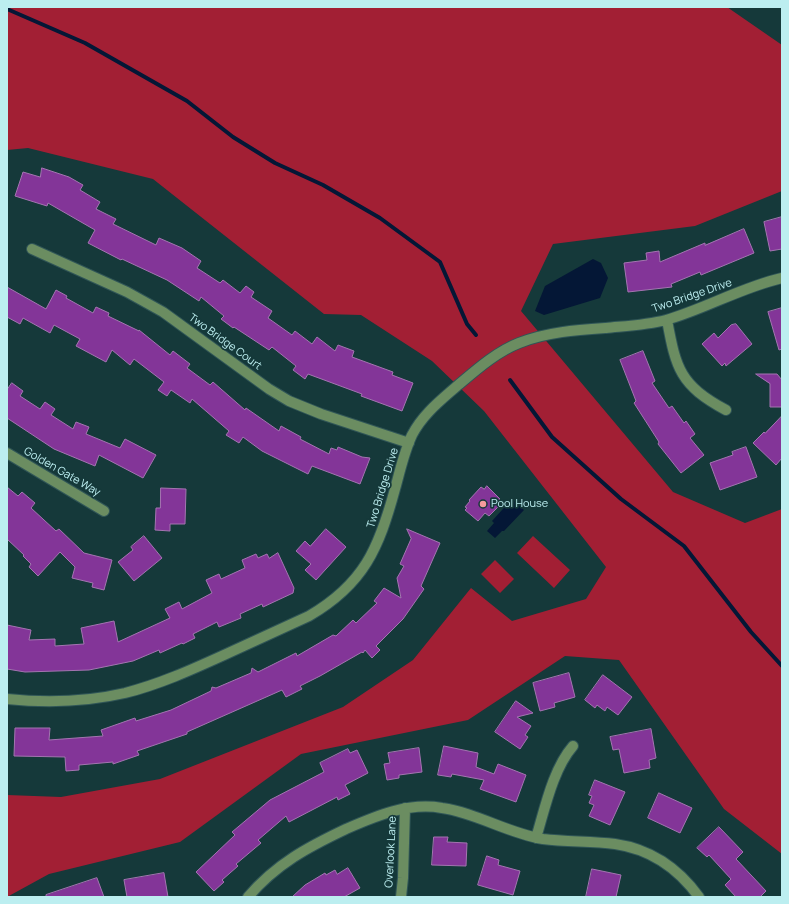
<!DOCTYPE html>
<html>
<head>
<meta charset="utf-8">
<style>
  body { margin:0 }
  #map { position:relative; width:789px; height:904px; overflow:hidden; background:#15393a; font-family:Manrope,sans-serif }
  canvas { display:block }
  .frame { position:absolute; inset:0; border:8px solid #bceef0; pointer-events:none }
</style>
</head>
<body>
<div id="map">
<canvas width="789" height="904"></canvas>
<div class="frame"></div>
</div>
<script>
const ctx = document.querySelector('canvas').getContext('2d');
ctx.lineJoin = 'round';
function fillPath(path, color) {
  ctx.fillStyle = color;
  ctx.fill(path, 'evenodd');
}
function trace(path, color, width, dash) {
  ctx.strokeStyle = color;
  ctx.lineWidth = width;
  ctx.lineCap = dash ? 'butt' : 'round';
  ctx.setLineDash(dash || []);
  ctx.stroke(path);
}
function label(font, color, halo, rows, align = 'center') {
  ctx.font = font + ' Manrope,sans-serif';
  ctx.lineWidth = 3.5;
  ctx.setLineDash([]);
  ctx.textBaseline = 'middle';
  ctx.strokeStyle = halo;
  ctx.fillStyle = color;
  for (const [text, x, y, turn = 0] of rows) {
    ctx.save();
    ctx.translate(x, y);
    ctx.rotate((+turn || 0) * Math.PI / 180);
    ctx.textAlign = isNaN(turn) ? turn : align;
    if (halo) ctx.strokeText(text, 0, 0);
    ctx.fillText(text, 0, 0);
    ctx.restore();
  }
}
const green = new Path2D(`
  M7,7H727L782,45V191L695,226L553,244L521,311L673,492L745,523L782,509V854L724,809L619,660L565,656L468,720L301,754L180,842L49,874L7,897V795L61,797L160,779L343,707L413,660L471,588L512,621L586,599L606,567L484,411L432,361L361,315L324,314L153,179L28,148L7,150Z
  M533,536L570,570L554,588L517,553Z
  M495,560L514,579L500,593L481,574Z`);
const water = new Path2D(`
  M593,259L601,263L608,278L600,298L544,315L535,311L545,286Z
  M512,499L524,510L504,531H502L495,538L487,531L494,523L492,521Z`);
const stream = new Path2D(`
  M7,9L85,43L187,101L233,137L275,163L323,185L380,218L440,262L467,324L476,335
  M510,380L552,437L621,499L684,546L751,632L782,666`);
const building = new Path2D(`
  M42,168L69,177L83,185L80,190L100,202L96,209L116,219L113,224L156,245L159,238L182,248L201,261L197,268L220,283L223,280L240,293L246,286L254,292L251,297L272,311L268,318L292,335L295,331L312,344L317,337L335,351L338,345L354,351L352,357L393,372L392,375L413,383L402,411L361,396L362,394L308,374L305,379L293,370L296,366L272,347L269,350L234,327L233,328L221,319L224,316L201,297L199,301L167,280L122,259L121,260L88,243L95,230L48,203L47,206L15,196L23,172L40,177Z
  M782,217V249L770,251L764,222Z
  M744,229L754,253L701,275L700,272L671,284L672,287L628,292L624,263L647,260L646,253L659,251L660,262L705,243V245Z
  M7,287L46,309L56,290L67,296L66,298L93,313L96,307L109,313L108,316L139,331V330L170,355L173,351L190,364L187,368L210,385L213,382L245,410L246,408L279,431L281,426L301,437L300,439L329,454L331,448L337,450L338,447L362,457L370,458L360,484L312,466L308,474L262,451L243,437L239,443L226,435L229,431L192,399L190,403L171,390L167,396L158,390L164,382L134,359L130,365L112,350L106,362L76,346L80,339L54,325L50,333L23,318L20,324L7,317Z
  M782,308V349L779,350L768,312Z
  M736,324L752,344L726,366L725,363L722,366L702,344L714,333L718,338L731,325Z
  M643,351L655,381L652,383L669,408L672,406L684,423L686,421L695,434L690,438L704,455L681,473L658,444L659,442L634,403L636,401L620,360Z
  M756,374H777L782,380V407H770V384Z
  M12,383L23,391L20,396L40,409L45,402L55,409L51,415L73,429L76,422L89,427L86,434L120,448L125,439L156,455L143,478L99,455L95,466L54,449L7,418V390Z
  M782,416V458L776,465L753,443L764,432L765,433Z
  M746,447L757,477L720,490L710,463L733,455L732,452Z
  M487,486L500,499L497,502L500,505L489,516L485,513L478,521L465,510L467,508L465,507L470,501L469,500L481,487L484,489Z
  M7,487L18,496L22,492L35,503L31,508L56,531L59,529L84,553L112,560L104,590L92,587L93,583L72,578L75,567L60,552L38,576L29,567L31,564L23,556L24,555L7,539Z
  M161,488L186,489L185,524H170V531L155,530L156,508H160Z
  M326,529L346,547L316,580L305,570L311,564L296,551L305,541L310,546Z
  M407,529L440,543L421,586L424,589L403,619L376,646L380,650L372,658L365,650L363,653L362,652L320,676L300,686L302,689L286,697L282,690L187,732V734L137,751L139,755L113,764V762L79,765V770L66,771L65,757L14,756L15,728H50L49,740L103,736L101,730L135,718L136,721L171,710L211,691L212,687L216,688L251,673L252,668L258,672L296,653L297,656L333,635L336,636L353,620L356,623L377,603L374,601L384,588L401,598L397,578L404,566L400,564L411,539Z
  M144,536L162,558L134,581L118,562L133,550L131,547Z
  M278,553L294,588L293,593L263,607L262,604L240,614L241,618L219,627L217,622L193,634L195,638L183,644L182,643L160,653L159,650L133,661L89,670L25,672L7,669V625L31,630L29,640L55,639V646L84,644L81,628L114,621L118,642L170,618L165,609L179,602L182,609L212,593L206,580L219,574L221,579L245,568L242,560L256,554L258,558L267,554L269,558Z
  M569,673L575,697L554,703L555,707L540,711L533,683Z
  M603,675L632,697L618,715L607,707L605,711L597,705L595,708L585,700Z
  M516,701L533,713L517,717L531,726L525,735L528,737L520,749L495,732Z
  M651,729L656,758L649,760L650,768L624,773L619,749L613,750L610,737Z
  M444,746L478,753L476,767L494,774L498,764L526,775L516,802L480,789L484,780L452,774L451,777L438,775Z
  M419,748L422,772L399,775V778L387,780L384,764L390,763L388,753Z
  M348,749L350,753L357,750L368,773L345,785L350,794L338,800L337,797L289,822L286,816L258,840L261,843L236,864L238,866L222,880L224,882L214,891L196,872L235,835L232,832L270,800L324,772L320,763Z
  M595,780L625,792L610,825L589,816L594,805L589,803L592,796L589,795Z
  M659,793L692,808L680,833L648,818Z
  M719,827L743,852L736,859L766,891L760,897H736L725,885L731,879L709,855L707,857L697,848Z
  M434,837H448L447,842L467,843L466,866L432,865Z
  M487,856L499,860L498,865L520,871L513,895L478,885Z
  M348,868L360,888L344,897H292L305,885L325,873L326,875L335,870L337,874Z
  M592,869L621,875L616,897H586Z
  M164,873L168,897H127L124,880Z
  M97,878L104,897H46V895Z`);
const minor = new Path2D(`
  M32,249L127,292L163,312L269,389L289,401L321,414L409,443
  M667,320C676,369 680,385 726,410
  M7,453L104,511
  M7,699C46,703 86,702 125,693C160,684 191,670 224,655C252,642 281,629 309,616C364,584 379,548 395,489C400,471 404,452 412,435C423,414 440,401 457,386C476,370 496,352 519,343C547,332 577,330 606,328C626,326 647,325 666,320C705,309 742,287 782,278
  M536,838C545,808 553,769 573,746
  M248,897C276,864 308,847 346,829C376,816 408,802 442,808C477,813 507,833 543,839C567,842 591,841 615,844C650,849 678,868 699,897
  M401,897L403,878L405,808`);
const markers = [
  [483,504,4,"#f59b9c"]
];
const streetNames = [
  ["Two Bridge Drive",692,296,-19],
  ["Two Bridge Court",225,342,36],
  ["Golden Gate Way",62,472,30],
  ["Two Bridge Drive",383,488,-73],
  ["Overlook Lane",391,852,-87]
];
const poiNames = [
  ["Pool House",491,504]
];
fillPath(green, '#a21f34');
fillPath(water, '#041736');
trace(stream, '#041736', 4);
fillPath(building, '#833598');
trace(building, '#a475b1', 1);
trace(minor, '#305657', 12);
trace(minor, '#6b8d61', 10);
for (const [x, y, r, color] of markers) {
  const dot = new Path2D();
  dot.arc(x, y, r, 0, 2 * Math.PI);
  ctx.fillStyle = color;
  ctx.fill(dot);
  trace(dot, '#15393a', 1.5);
}
label('11px', '#bceef0', '#15393a', streetNames);
label('11px', '#bceef0', '#15393a', poiNames, 'left');
</script>
</body>
</html>
